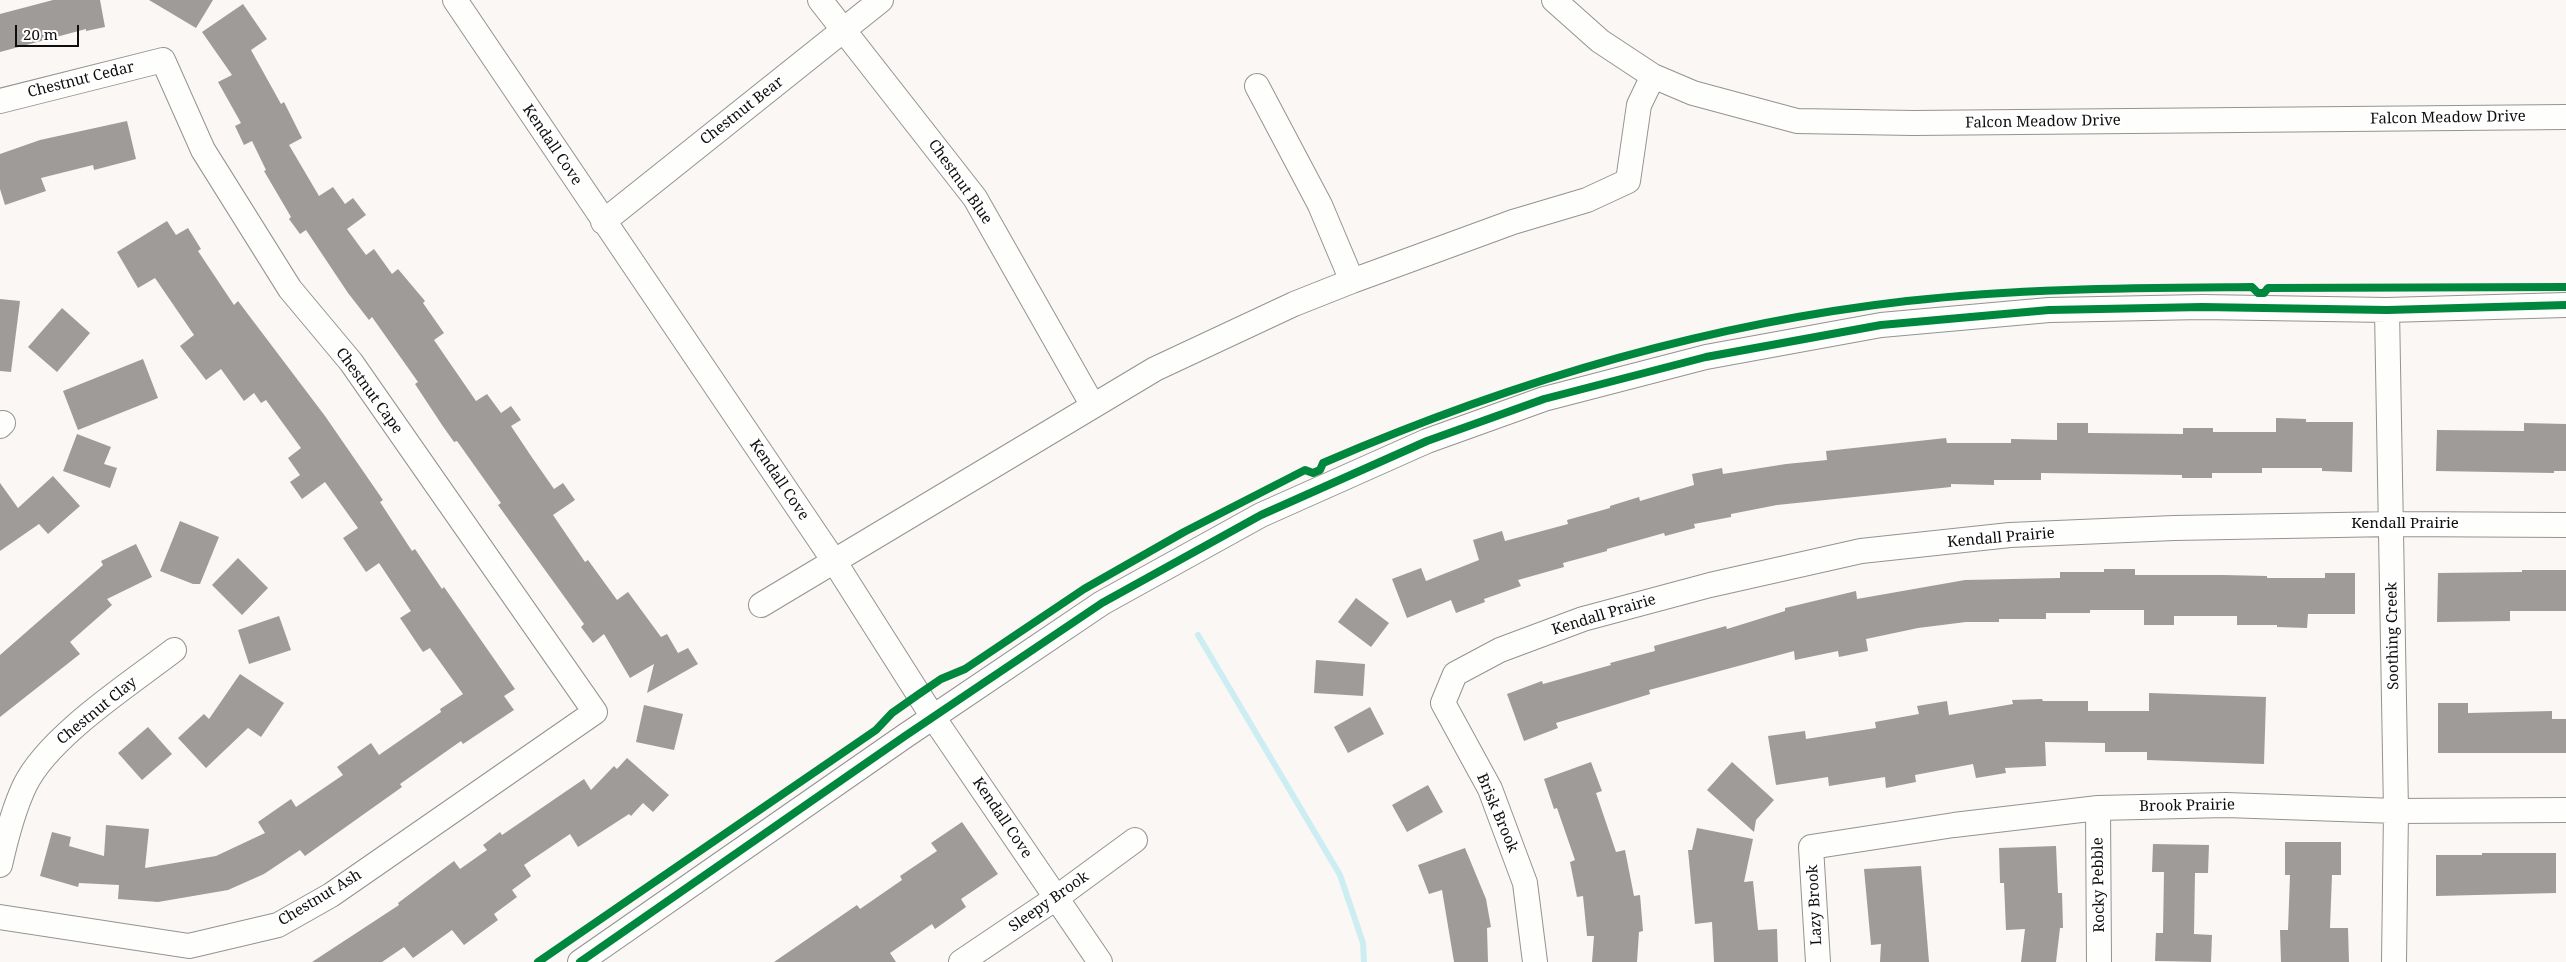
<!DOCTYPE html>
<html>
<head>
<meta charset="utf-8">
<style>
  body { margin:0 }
  #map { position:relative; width:2566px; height:962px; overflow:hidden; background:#faf7f4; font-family:"Noto Serif",serif }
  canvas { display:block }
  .scale { position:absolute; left:15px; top:25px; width:64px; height:22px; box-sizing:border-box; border:2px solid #0e0e0e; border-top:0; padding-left:6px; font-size:15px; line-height:18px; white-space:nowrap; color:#0e0e0e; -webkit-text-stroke:4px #fff; paint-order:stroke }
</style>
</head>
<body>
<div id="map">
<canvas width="2566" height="962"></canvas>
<div class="scale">20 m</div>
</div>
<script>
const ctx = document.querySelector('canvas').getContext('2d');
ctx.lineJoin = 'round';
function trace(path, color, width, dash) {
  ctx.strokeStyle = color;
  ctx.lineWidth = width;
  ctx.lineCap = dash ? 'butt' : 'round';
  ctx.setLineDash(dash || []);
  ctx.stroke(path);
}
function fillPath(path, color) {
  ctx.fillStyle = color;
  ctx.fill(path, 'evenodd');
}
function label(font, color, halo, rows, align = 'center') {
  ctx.font = font + ' "Noto Serif",serif';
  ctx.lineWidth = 5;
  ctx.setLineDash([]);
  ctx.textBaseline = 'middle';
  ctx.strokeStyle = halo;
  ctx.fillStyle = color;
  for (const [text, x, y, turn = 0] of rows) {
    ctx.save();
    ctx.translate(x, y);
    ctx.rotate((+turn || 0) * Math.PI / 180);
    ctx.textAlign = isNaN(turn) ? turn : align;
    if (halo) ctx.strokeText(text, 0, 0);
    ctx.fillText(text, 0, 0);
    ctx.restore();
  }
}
const stream = new Path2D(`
  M1198,635L1340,875L1363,943L1364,962`);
const building = new Path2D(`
  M53,0H100L105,27L86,31V29L0,52V14Z
  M149,0H213L196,28Z
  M243,4L267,39L251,50L281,104L284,102L302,138L289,145L319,196L333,187L345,204L353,198L366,215L347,229L366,255L374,249L392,274L398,269L425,301L423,303L444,333L434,340L476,401L487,394L501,413L511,406L521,420L511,426L531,456L554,489L563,483L575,500L553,515L585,562L588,560L617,600L628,592L661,637L667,634L678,653L688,648L698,664L647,693L654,664L630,678L604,634L593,643L581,627L584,624L511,523L498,505L501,503L457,441L454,442L442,425L415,384L418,382L372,317L369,320L348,293L306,230L300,234L289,219L291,217L264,171L266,170L252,141L244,145L235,126L241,123L218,82L232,75L202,32Z
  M127,121L136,159L94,170L93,165L41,178L46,191L5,205L0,189V154L40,140Z
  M167,221L176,235L188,228L201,249L198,251L234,305L238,301L325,416L383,500L380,502L412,551L415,549L442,589L444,587L515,689L504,696L514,710L463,744L461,741L400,784L402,787L305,856L300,850L264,874L228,890L158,902L118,899L119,885L79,883L78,887L40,876L52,832L71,837L69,846L104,856L106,825L149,829L145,868L216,856L265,833L258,822L291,799L296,807L343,775L337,767L371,743L379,755L441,712L440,709L463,694L430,648L423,652L400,618L411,611L379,563L366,572L343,538L358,528L325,482L302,499L290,482L300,475L288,458L301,448L266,400L261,403L254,393L244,401L221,369L206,380L180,346L194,335L155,278L138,288L117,252Z
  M0,299L20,301L11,372L0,371Z
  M62,308L90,333L57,372L28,347Z
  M143,359L158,398L78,430L63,391Z
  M2276,418L2306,419V422H2353L2352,472L2322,471V468H2262V473H2212V478H2182V475L2041,473V480H1994V485L1951,484V487L1777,505L1731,514V517L1694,524L1695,528L1665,536L1664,533L1607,549V551L1563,563L1564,567L1518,580L1521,586L1484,599L1485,602L1456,613L1451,600L1407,618L1392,579L1421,568L1426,581L1479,560L1473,540L1502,531L1505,541L1568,524L1567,520L1610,508V506L1639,497L1640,501L1694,485L1692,474L1722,468L1723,474L1786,464L1827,460L1826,451L1946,438L1947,443H2011V439L2057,440V423H2088V433L2183,434V428H2213V432H2276Z
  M2524,423L2566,424V471H2554V473L2436,471L2437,430L2524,431Z
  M77,434L111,447L104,464L117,468L110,488L63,471Z
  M53,476L80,506L48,534L39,524L0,551V483L18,508Z
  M180,521L219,537L200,584H193L160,571Z
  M136,544L152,577L107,599L112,605L70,642L80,654L0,717V655L103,565L101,561Z
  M238,558L268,588L242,615L212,585Z
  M2104,569H2135V575H2223L2267,576V578H2325V573H2355V614H2308L2307,628L2277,627V625H2237V616H2174V625H2144V610H2090V613H2046V619H1999V622H1966L1918,628L1866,639L1868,651L1839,657L1838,651L1795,660L1794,651L1649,690L1650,694L1556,723L1558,728L1524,741L1507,694L1542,681L1543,684L1611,665L1610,663L1655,651L1654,646L1726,626L1727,629L1785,611V608L1856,591L1857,599L1965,580L2060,578V572H2104Z
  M2522,570H2566V611H2510V621L2437,622L2438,573L2522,572Z
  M1356,598L1389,623L1371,647L1338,622Z
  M279,616L291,650L249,664L238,630Z
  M1316,660L1365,664L1363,696L1314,693Z
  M240,674L284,703L261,737L248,728L206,768L178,738L204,714L209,719Z
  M2149,693L2266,697L2264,764L2147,760V752H2105V743L2045,742L2046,766L2005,768L2006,773L1976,778L1973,764L1915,775L1916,782L1886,788L1885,777L1829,786L1828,777L1776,785L1768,736L1805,731L1806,739L1876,728L1875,722L1919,714L1917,706L1947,701L1949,715L2013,704L2012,700L2042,699L2043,701H2088V711H2149Z
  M2438,703H2468V713L2552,711V719H2566V753H2438Z
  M644,705L683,714L674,750L636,742Z
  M1370,707L1384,734L1348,753L1334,727Z
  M148,727L172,754L142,780L118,753Z
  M627,758L669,795L653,812L643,803L631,816L629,814L578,847L570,834L524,865L531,876L512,890L517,897L494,914L498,920L464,945L452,930L413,958L404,947L382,962H312L399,905L398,903L454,861L460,869L487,850L483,845L500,832L502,835L584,779L591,790L614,766L617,769Z
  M1591,762L1602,791L1596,793L1616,852L1625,850L1634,896L1640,895L1643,931L1639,932L1637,962H1592L1594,936H1587L1583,896L1577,897L1570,862L1575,860L1557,808L1554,809L1544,779Z
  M1732,762L1774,800L1756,820L1754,832L1707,790Z
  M1428,785L1443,812L1407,832L1392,805Z
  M962,822L998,874L961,899L966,907L935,929L932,924L890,953L896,962H774L857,905L860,909L902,880L900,876L937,851L931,843Z
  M1697,828L1753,839L1744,882L1753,881L1758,930L1777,929L1778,962H1714L1712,922L1695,924L1688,850H1692Z
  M2285,842H2341V875H2332L2330,928H2348L2349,962H2281L2280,930H2288L2290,875H2285Z
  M2153,844L2209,845L2208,873H2195L2194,934L2212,935L2211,962L2155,961L2156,933H2163L2164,872H2152Z
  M2056,846L2058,893H2062L2063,928H2060L2056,962H2021L2025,929L2006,930L2004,883H2000L1999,848Z
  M1465,848L1486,899L1491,927L1487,928L1488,962H1454L1442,890L1429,894L1418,865Z
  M2482,853H2556V893L2436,896V855H2482Z
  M1921,866L1929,962H1880L1881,944L1871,945L1864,869Z`);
const minor = new Path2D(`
  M455,0L834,561L933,717L1100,962
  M820,0L975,198L1093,406
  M1554,0L1600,41L1653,76L1693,93L1797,121L1913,123L2566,117
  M1257,86L1320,205L1352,281
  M0,101L163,60L203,150L290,289L351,362L595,712L331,895L278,925L189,946L0,917
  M603,222L881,0
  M2387,310L2396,811L2394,962
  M0,426L3,423
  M761,605L1155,369L1294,304L1352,281L1513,222L1587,200L1628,181L1639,105L1653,76
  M2098,808L2099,962
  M0,865C6,838 13,810 25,785C49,736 130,684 174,650
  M580,962L905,736L1102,603L1261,515L1427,441L1544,399L1706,357L1881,325L2049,310L2202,307L2387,310L2566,305
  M961,962L1056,898L1135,840
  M1535,962L1525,883L1490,789L1443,703L1455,674L1500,650L1583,619L1710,585L1861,551L2010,535L2174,528L2392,524L2566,525
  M1818,962L1811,847L1954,825L2098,808L2226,805L2396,811L2566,810`);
const cycleway = new Path2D(`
  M538,962L876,730L892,713L919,694L941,679L965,669L1084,589L1184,532L1305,470L1313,473L1320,470L1323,463C1508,383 1706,324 1907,301C2022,288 2137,288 2252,287L2258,293H2264L2268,288L2566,287
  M580,962L905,736L1102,603L1261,515L1427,441L1544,399L1706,357L1881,325L2049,310L2202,307L2387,310L2566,305`);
const streetNames = [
  ["Chestnut Cedar",81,80,-14],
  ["Chestnut Bear",742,111,-38],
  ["Falcon Meadow Drive",2448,118,-1],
  ["Falcon Meadow Drive",2043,122,-1],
  ["Kendall Cove",552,145,56],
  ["Chestnut Blue",960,182,55],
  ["Chestnut Cape",369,391,54],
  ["Kendall Cove",779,480,56],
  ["Kendall Prairie",2405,524],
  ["Kendall Prairie",2001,538,-5],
  ["Kendall Prairie",1604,615,-17],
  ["Soothing Creek",2393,636,-91],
  ["Chestnut Clay",97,711,-39],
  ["Brook Prairie",2187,806,-1],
  ["Brisk Brook",1497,813,67],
  ["Kendall Cove",1002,818,56],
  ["Rocky Pebble",2099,885,-91],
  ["Chestnut Ash",320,898,-31],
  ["Sleepy Brook",1049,902,-35],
  ["Lazy Brook",1815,905,-93]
];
trace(stream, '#cceef3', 6);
fillPath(building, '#9e9b99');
trace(minor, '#949392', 26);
trace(minor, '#fefefd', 24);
trace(cycleway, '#00873e', 8);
label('15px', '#0e0e0e', '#fff', streetNames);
</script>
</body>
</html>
